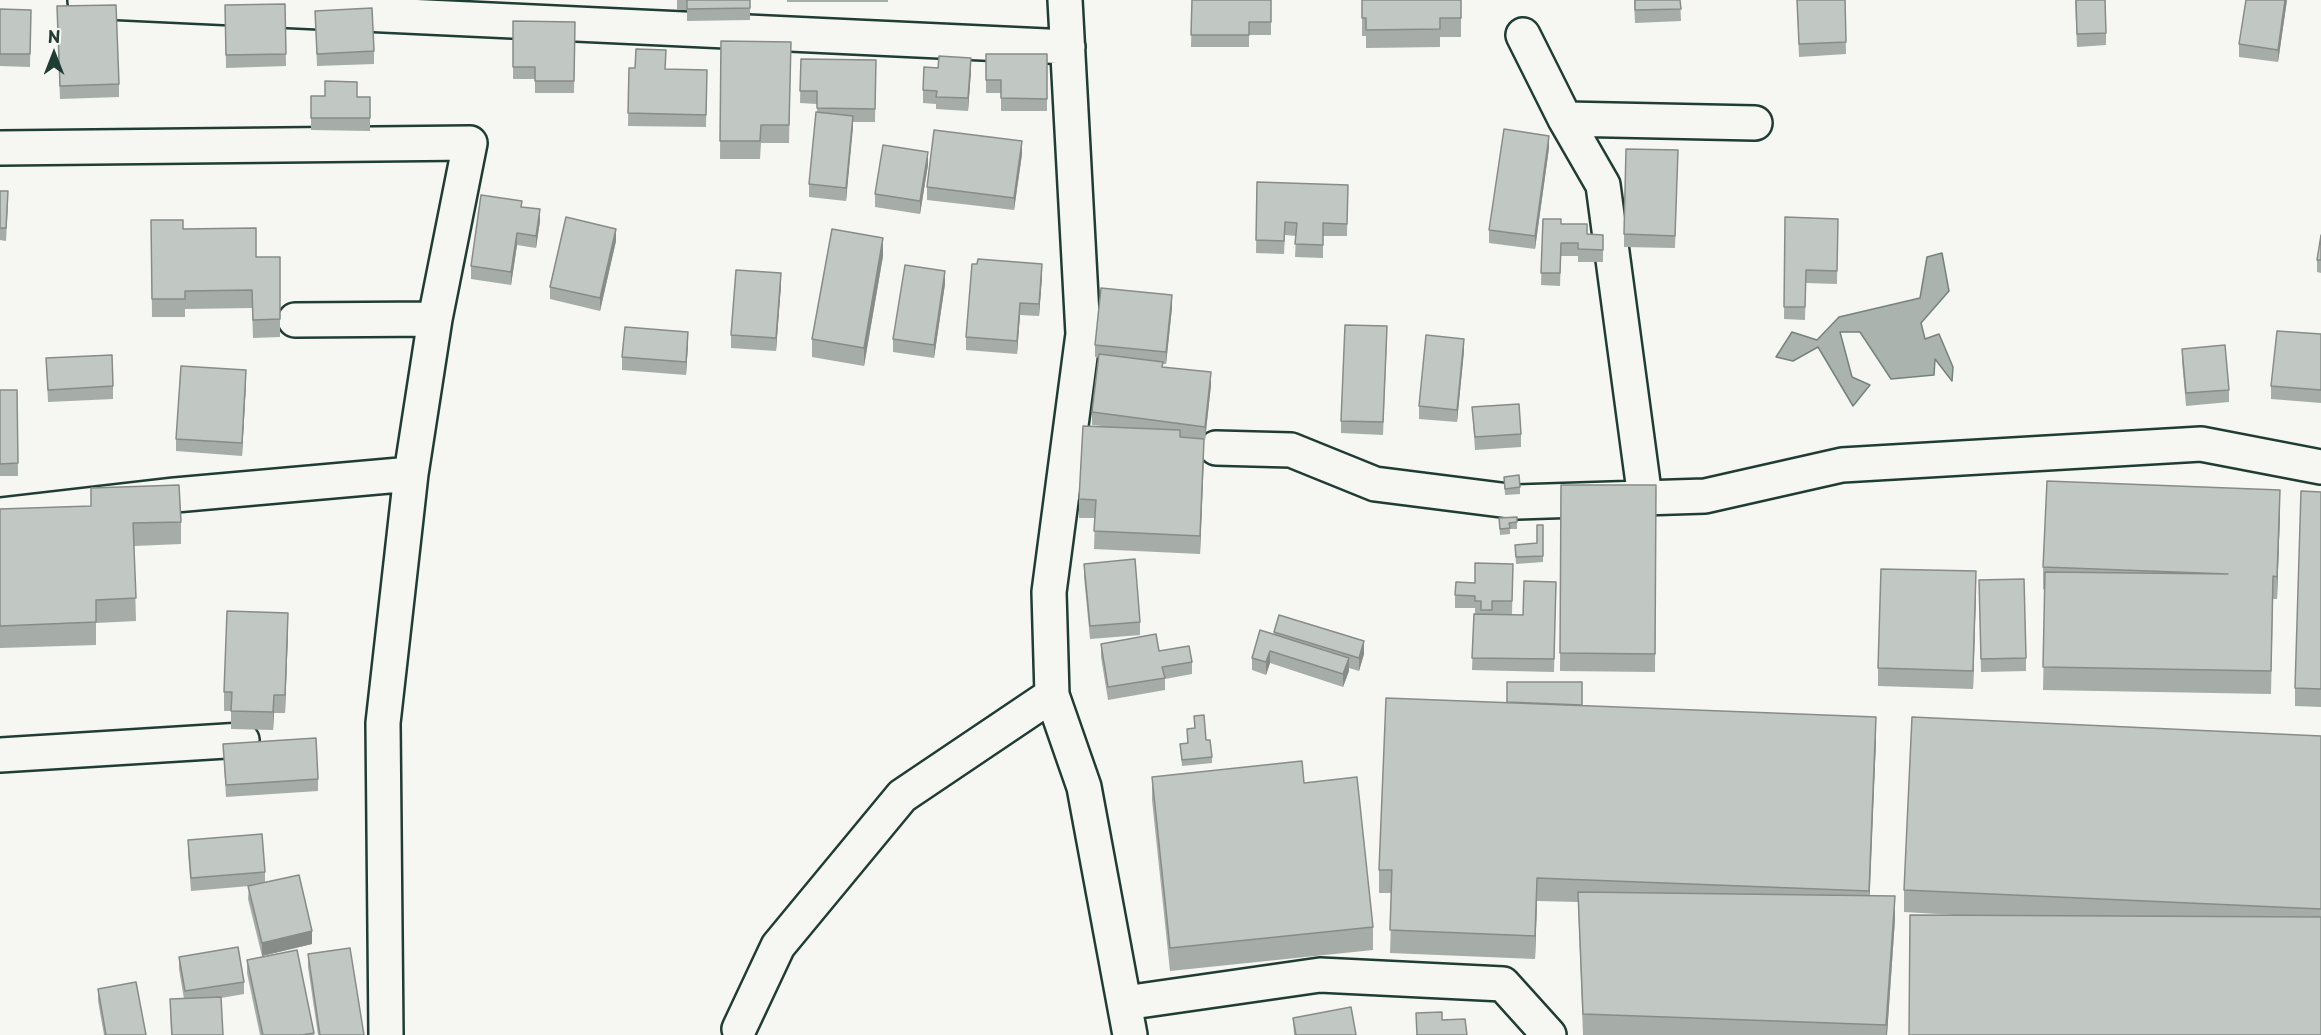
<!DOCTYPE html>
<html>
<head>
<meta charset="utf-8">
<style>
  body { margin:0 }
  #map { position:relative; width:2321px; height:1035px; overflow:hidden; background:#f6f6f2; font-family:"Playpen Sans",sans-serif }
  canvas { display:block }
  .north { position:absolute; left:24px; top:24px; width:60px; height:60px; -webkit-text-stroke:4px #f6f6f2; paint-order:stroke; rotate:0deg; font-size:16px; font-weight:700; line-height:24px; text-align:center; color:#1f3d34 }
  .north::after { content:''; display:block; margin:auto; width:21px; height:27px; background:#1f3d34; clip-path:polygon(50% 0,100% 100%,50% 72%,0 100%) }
</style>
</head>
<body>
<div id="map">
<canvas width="2321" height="1035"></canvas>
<div class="north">N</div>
</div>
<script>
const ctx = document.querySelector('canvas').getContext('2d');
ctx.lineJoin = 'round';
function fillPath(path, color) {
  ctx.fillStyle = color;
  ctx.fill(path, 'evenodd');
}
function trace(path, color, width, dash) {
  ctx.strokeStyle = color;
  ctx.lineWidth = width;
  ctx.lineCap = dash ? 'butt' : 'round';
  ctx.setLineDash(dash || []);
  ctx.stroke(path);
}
const water = new Path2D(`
  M1942,253L1949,291L1921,323L1925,339L1939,334L1953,367L1952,381L1935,359L1934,375L1891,379L1860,332H1840L1852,377L1870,385L1853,406L1818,347L1793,361L1776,357L1792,332L1817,340L1839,317L1920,298L1927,257Z`);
const minor = new Path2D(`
  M1065,0L1083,334L1049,592L1052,695L1084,787L1130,1035
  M85,1L1068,47
  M1523,35L1565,119L1603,185L1645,498
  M1565,119L1755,123
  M0,148L470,143L435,319L411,474L383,723L386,1035
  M295,320L435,319
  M1216,448L1291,450L1375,484L1517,502L1705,496L1842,465L2201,444L2321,467
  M0,515L175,495L411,474
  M0,755L242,740
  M1125,1003L1320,975L1503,984L1549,1035
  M739,1029L778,946L902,796L1052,695`);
const wall = new Path2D(`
  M677,0H750V20L687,21V10H677Z
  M787,0H888V2H787Z
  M1192,0H1271V35H1249V47H1191Z
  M1362,0H1461V37H1440V47L1366,48V36H1362Z
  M1634,0H1680L1681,21L1635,23Z
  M1797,0H1850H1845L1846,54L1799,57Z
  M2075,0L2106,33V45L2077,47Z
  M2287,0L2278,62L2239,57V44Z
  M285,4L286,66L226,68L225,5Z
  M0,9L31,10L30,67L0,66Z
  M315,11L374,51V64L317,66Z
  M57,19L119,84V97L60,99Z
  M513,21L575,22L574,93H535V79H513Z
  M721,41L791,42L789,143H761L760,159H720Z
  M986,54H1047V111H1001V93H986Z
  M801,59L876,60L875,122H853L846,201L809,197V184L817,112V104L800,103Z
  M629,68L707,70L706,127L628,126Z
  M971,71L968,111L936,109V104L923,103V90Z
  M311,96L370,97V131L311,130Z
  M1549,148L1535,249L1489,243V230Z
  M1678,150L1675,248L1624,247V234Z
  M1022,154L1014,210L927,200V187Z
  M928,165L920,214L875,207V194Z
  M1257,182L1348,185L1347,236H1323V258L1295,257L1296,236L1285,235L1284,254L1256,253Z
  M0,191L8,204L6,241L0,240Z
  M522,207L540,221L536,248L517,245L511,285L471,279V266Z
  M1785,217L1838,219L1837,284L1806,283L1805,320L1784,319Z
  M1543,219L1561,224L1587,234L1603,235V262H1578V256H1561L1560,286L1541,285Z
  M151,220L183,229L256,257H280V337L253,338L252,308L185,309V317H152Z
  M2321,235V273L2317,272V260Z
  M616,241L600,311L550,299V287Z
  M883,256L864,366L812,357V339Z
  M1042,277L1039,316L1020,315L1017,354L966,350V337Z
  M945,284L934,358L893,352V339Z
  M781,285L776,351L731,348V335Z
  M1172,308L1166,364H1163V367L1211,385L1205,440L1204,439L1200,554L1094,549L1095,518H1079V499L1102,426L1092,425V412L1099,358L1095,357V345Z
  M2321,334V403L2271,399V386Z
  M1387,339L1383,435L1341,433V421Z
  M688,344L686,375L622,370V357Z
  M2182,349L2229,390V402L2186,406L2182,361Z
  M1464,351L1457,422L1419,419V406Z
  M46,358L113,386V399L48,402Z
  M246,382L242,456L176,451V439Z
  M0,390H17L18,476H0Z
  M1472,407L1521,434V447L1475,450Z
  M1504,477L1520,487V494L1505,495Z
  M1561,485H1656L1655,672L1560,671Z
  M91,488L181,522V544L134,546L136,621L96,623V645L0,648V509L91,506Z
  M2321,492V707L2295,706V688Z
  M2280,513L2277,599H2273L2271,694L2043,690L2045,590L2043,589V567Z
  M1499,518L1517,522V529H1510V534L1500,535Z
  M1543,525V562L1516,564L1515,545L1537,543Z
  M1084,564L1140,622V635L1090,639L1084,577Z
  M1513,564L1512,614H1492L1523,615L1556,582L1554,672L1472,670L1474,614L1475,613V608H1455V595L1475,583Z
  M1979,580L2026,658V671L1981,672Z
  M1976,590L1973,689L1878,686V668Z
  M288,631L285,713H274L273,730L231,729V711H224V692Z
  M1274,632L1364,654L1359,671L1349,668V671L1343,687L1270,663L1266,675L1252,670V658L1274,634Z
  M1101,644L1159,651L1192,662V674L1165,679V690L1108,700L1101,657Z
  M1507,702L1582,705L1876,740L1869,896L1895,919L1887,1035H1583L1578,902L1537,901L1535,959L1390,953L1392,893H1379V870Z
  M1194,716L1206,740L1212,757V763L1182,766L1180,744L1187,743V729L1194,728Z
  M2321,736V1035L1971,916L1904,912V890Z
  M223,744L318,779V791L226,797Z
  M1152,777L1304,783L1373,927V950L1170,971L1152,800Z
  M188,840L265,872V882L312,944L262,956L248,899L249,886L191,891L188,852Z
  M308,954L364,1035H318L308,967Z
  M179,957L244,982V994L221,998L223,1035H171L170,999H184L179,969Z
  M247,960L314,1033V1035H260L247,973Z
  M98,989L146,1035H104L98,1001Z
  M1293,1018L1356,1035H1294Z`);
const shadedWall = new Path2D(`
  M2285,0H2287L2278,62V50Z
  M971,58V71L968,111V98Z
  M853,116V128L846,201V188Z
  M1549,136V148L1535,249V236Z
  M1022,141V154L1014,210V198Z
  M928,152V165L920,214V201Z
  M540,209V221L536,248V236Z
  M616,229V241L600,311V298Z
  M517,233V245L511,285V272Z
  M883,238V256L864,366V348Z
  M1042,264V277L1039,316V304Z
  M945,271V284L934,358V345Z
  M781,273V285L776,351V338Z
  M1172,295V308L1166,364V352Z
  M1020,303V315L1017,354V341Z
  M688,332V344L686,375V362Z
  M1464,339V351L1457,422V410Z
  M246,370V382L242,456V443Z
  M1211,372V385L1205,440V427Z
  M1204,439V457L1200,554V536Z
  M2280,490V513L2277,599V577Z
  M1976,571V590L1973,689V671Z
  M288,613V631L285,713V695Z
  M1364,641V654L1359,671V658Z
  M1270,651V663L1266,675V662Z
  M1349,658V671L1343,687V674Z
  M274,695V713L273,730V712Z
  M1876,717V740L1869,914V891Z
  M1537,878V901L1535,959V936Z
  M1895,896V919L1887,1035H1886Z
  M312,931V944L262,956V943Z`);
const building = new Path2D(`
  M687,0H750V8L687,9Z
  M1192,0H1271V22H1249V35H1191Z
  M1362,0H1461V18H1440V29L1366,30V18H1362Z
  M1635,0H1680L1681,9L1635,10Z
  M1797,0H1845L1846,42L1799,44Z
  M2076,0H2105L2106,33L2077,34Z
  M2246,0H2285L2278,50L2239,44Z
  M285,4L286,54L226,55L225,5Z
  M116,5L119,84L60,86L57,6Z
  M372,8L374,51L317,54L315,11Z
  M0,9L31,10L30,54H0Z
  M513,21L575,22L574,81H535V67H513Z
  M721,41L791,42L789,125H761L760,141H720Z
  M636,49L666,50L665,69L707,70L706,115L628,113L629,68H635Z
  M986,54H1047V99L1001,98V80H986Z
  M939,56L971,58L968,98L936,97L937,91L923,90L924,67L938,68Z
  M801,59L876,60L875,109L817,108V91H800Z
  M325,81L357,82V97H370V118H311V96H325Z
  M816,112L853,116L846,188L809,184Z
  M1504,129L1549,136L1535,236L1489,230Z
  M934,130L1022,141L1014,198L927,187Z
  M883,145L928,152L920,201L875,194Z
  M1626,149L1678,150L1675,236L1624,234Z
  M1257,182L1348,185L1347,224L1323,223V245L1295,244L1297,223L1285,222L1284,241L1256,240Z
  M0,191H8L6,228H0Z
  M481,195L522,201L521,207L540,209L536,236L517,233L511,272L471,266Z
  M566,217L616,229L600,298L550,287Z
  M1785,217L1838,219L1837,271L1806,270L1805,307H1784Z
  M1543,219H1561V224H1587V234L1603,235V250L1578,249V243H1561L1560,273H1541Z
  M151,220H183V229L256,228V257H280V319L253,320L252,290L185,291V299H152Z
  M832,229L883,238L864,348L812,339Z
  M2321,235V260H2317Z
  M978,259L1042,264L1039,304L1020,303L1017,341L966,337L972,264H977Z
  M905,265L945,271L934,345L893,339Z
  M736,270L781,273L776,338L731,335Z
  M1101,288L1172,295L1166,352L1095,345Z
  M1345,325L1387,326L1383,422L1341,421Z
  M625,327L688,332L686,362L622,357Z
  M2277,331L2321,334V390L2271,386Z
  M1426,335L1464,339L1457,410L1419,406Z
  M2225,345L2229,390L2186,393L2182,349Z
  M1099,354L1163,362L1162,367L1211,372L1205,427L1092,412Z
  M112,355L113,386L48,390L46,358Z
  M181,366L246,370L242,443L176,439Z
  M0,390H17L18,463L0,464Z
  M1519,404L1521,434L1475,437L1472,407Z
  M1083,426L1180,430V437L1204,439L1200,536L1094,531L1096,500L1079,499Z
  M1519,475L1520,487L1505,489L1504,477Z
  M2047,481L2280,490L2277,577L2273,576L2271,671L2043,667L2045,572L2228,574L2043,567Z
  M179,485L181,522L133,523L136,598L96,600V622L0,626V509L91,506V488Z
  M1561,485H1656L1655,654L1560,653Z
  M2301,491L2321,492V689L2295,688Z
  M1517,517V522L1509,523L1510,528L1500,529L1499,518Z
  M1537,525H1543V556L1516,557L1515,545L1537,543Z
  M1135,559L1140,622L1090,626L1084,564Z
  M1475,563L1513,564L1512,601H1492V610H1481V601H1475V596L1455,595L1456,582L1475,583Z
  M1881,569L1976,571L1973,671L1878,668Z
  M2024,579L2026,658L1981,659L1979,580Z
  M1524,581L1556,582L1554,659L1472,658L1474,614L1523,615Z
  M227,611L288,613L285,695H274L273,712L231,711L232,692H224Z
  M1279,615L1364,641L1359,658L1274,632Z
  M1260,630L1349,658L1343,674L1270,651L1266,662L1252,658Z
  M1156,634L1159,651L1189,646L1192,662L1162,667L1165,678L1108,687L1101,644Z
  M1507,682H1582V705L1507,702Z
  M1386,698L1876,717L1869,891L1537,878L1535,936L1390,930L1392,870H1379Z
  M1204,715L1206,740H1210L1212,757L1182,760L1180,744L1188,743L1187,729L1195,728L1194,716Z
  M1912,717L2321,736V909L1904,890Z
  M316,738L318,779L226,785L223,744Z
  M1302,761L1304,783L1357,777L1373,927L1170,948L1152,777Z
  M262,834L265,872L191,878L188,840Z
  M299,875L312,931L262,943L248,886Z
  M1578,892L1895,896L1886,1025L1583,1014Z
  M1910,915L2321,917V1035H1909Z
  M238,947L244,982L185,991L179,957Z
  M350,948L364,1035H320L308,954Z
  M297,950L314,1033L302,1035H263L247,960Z
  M136,982L146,1035H106L98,989Z
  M221,997L223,1035H172L170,999Z
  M1351,1007L1356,1035H1296L1293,1018Z
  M1442,1012V1020L1465,1019L1467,1035H1417L1416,1013Z`);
fillPath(water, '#aab3ae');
trace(water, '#72847d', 1.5);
trace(minor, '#1f3d34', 38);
trace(minor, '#f6f6f2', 33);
fillPath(wall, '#a6aca8');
fillPath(shadedWall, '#878c88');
fillPath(building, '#c1c8c3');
trace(building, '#878c88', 1.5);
</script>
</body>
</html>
